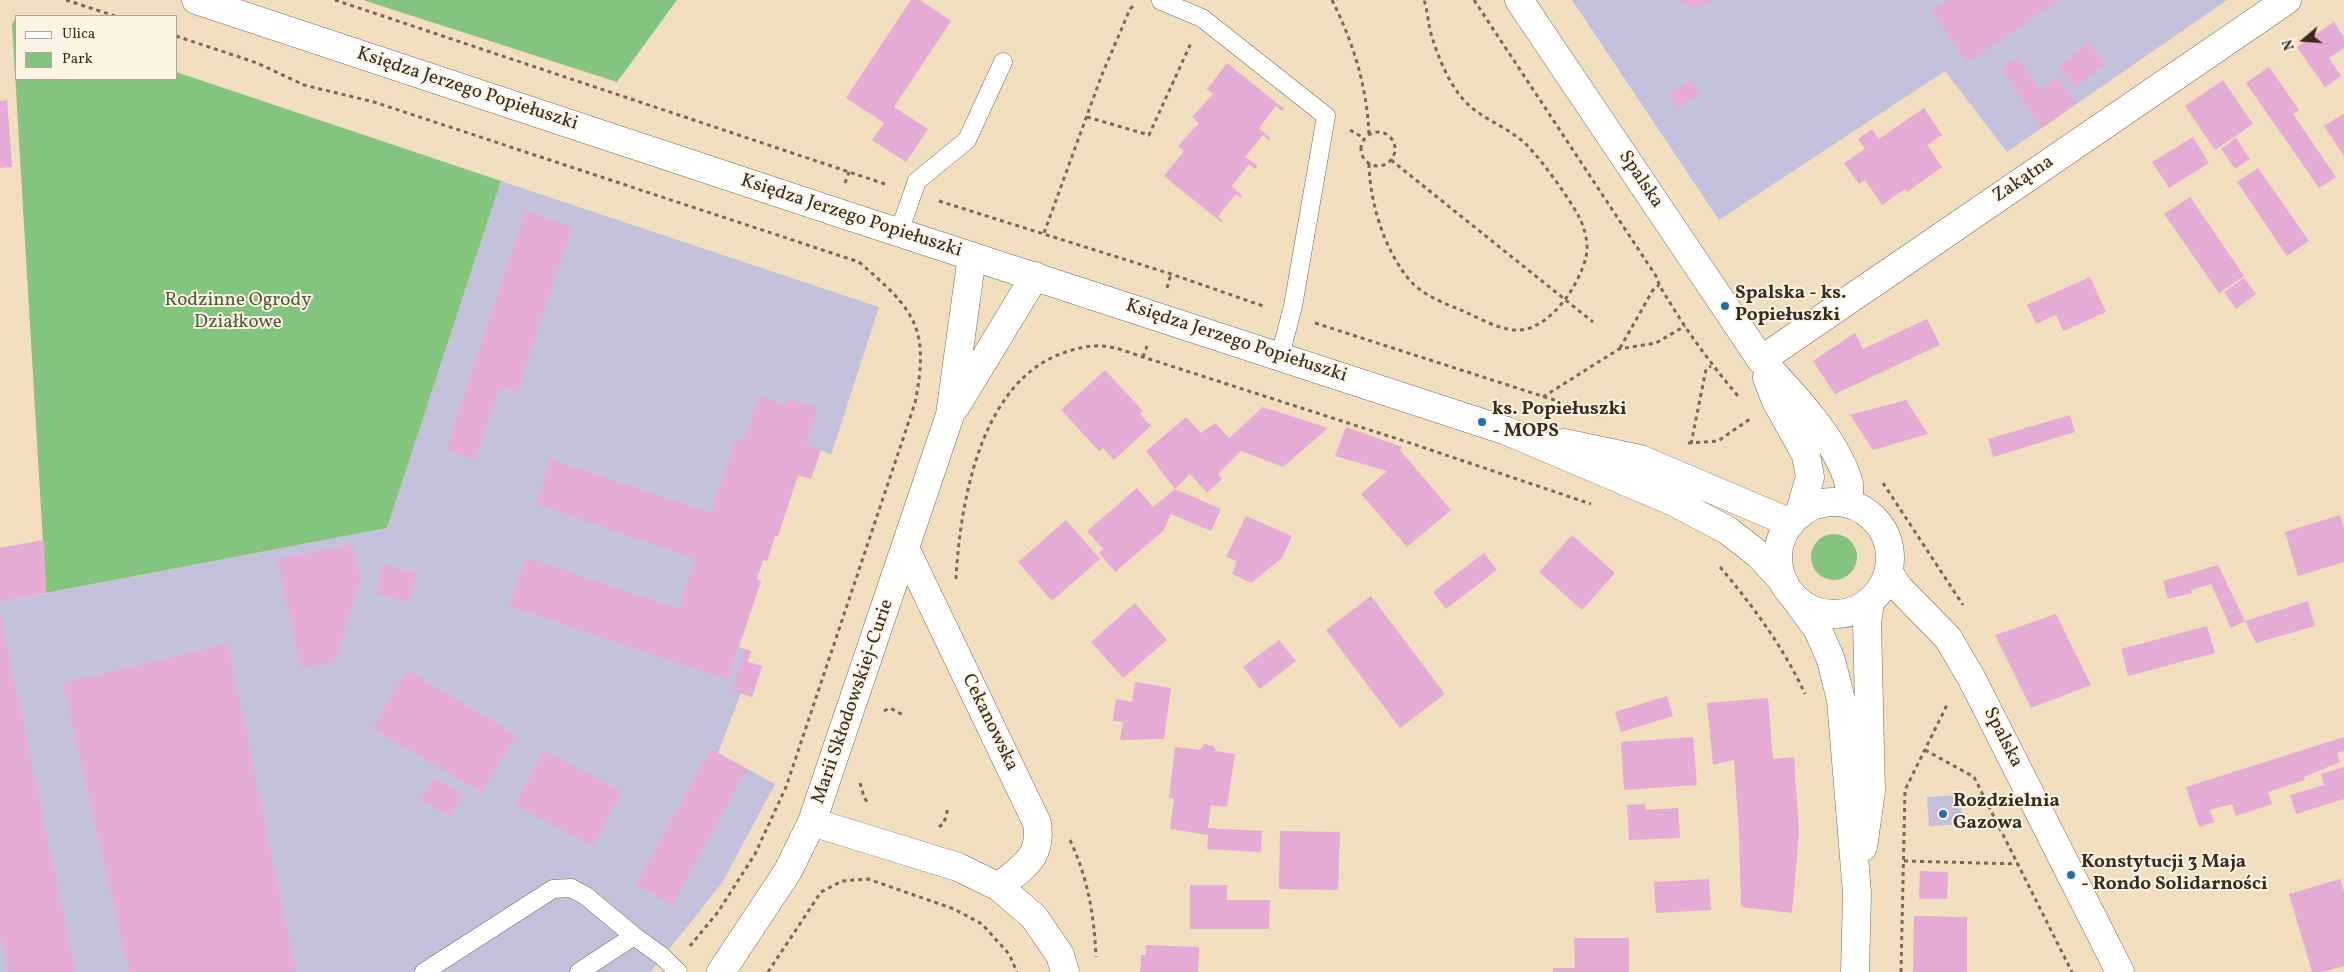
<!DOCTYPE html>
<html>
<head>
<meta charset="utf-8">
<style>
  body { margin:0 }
  #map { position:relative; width:2344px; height:972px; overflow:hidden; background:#f1debe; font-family:Vollkorn,serif }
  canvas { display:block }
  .legend { position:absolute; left:15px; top:15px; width:162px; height:65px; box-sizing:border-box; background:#fcf5e5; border:1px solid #afa495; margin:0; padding:6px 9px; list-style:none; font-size:15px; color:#3b2a1e }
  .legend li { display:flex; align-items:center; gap:10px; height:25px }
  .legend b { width:25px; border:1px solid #afa495 }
  .north { position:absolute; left:2279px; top:15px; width:50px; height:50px; -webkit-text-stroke:4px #fcf5e5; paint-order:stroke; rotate:252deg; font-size:14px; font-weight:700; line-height:20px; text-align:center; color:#3b2a1e }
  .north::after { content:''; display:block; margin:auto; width:18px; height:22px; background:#3b2a1e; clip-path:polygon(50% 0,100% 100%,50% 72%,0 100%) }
</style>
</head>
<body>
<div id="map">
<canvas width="2344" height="972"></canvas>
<ul class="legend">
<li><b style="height:6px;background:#fff"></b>Ulica</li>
<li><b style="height:14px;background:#83c57e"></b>Park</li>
</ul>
<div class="north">N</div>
</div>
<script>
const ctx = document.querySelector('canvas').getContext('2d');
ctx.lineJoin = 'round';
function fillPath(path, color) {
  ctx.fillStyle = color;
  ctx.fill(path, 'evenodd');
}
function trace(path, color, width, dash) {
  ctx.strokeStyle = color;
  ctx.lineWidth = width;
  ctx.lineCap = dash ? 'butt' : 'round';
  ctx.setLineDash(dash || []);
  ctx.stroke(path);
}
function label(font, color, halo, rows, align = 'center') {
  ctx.font = font + ' Vollkorn,serif';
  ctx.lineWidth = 4;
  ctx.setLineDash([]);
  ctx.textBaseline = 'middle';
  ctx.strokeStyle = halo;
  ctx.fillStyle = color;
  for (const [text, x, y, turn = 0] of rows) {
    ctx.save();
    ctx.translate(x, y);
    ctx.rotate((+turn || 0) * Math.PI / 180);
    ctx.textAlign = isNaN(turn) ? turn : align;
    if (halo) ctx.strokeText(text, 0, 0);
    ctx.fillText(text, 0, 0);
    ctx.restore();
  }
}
const industrial = new Path2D(`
  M1572,0H2227L2007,152L1945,71L1719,220Z
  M501,181L879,307L831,455L821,450L811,479L798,475L778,536H775L767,561L763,560L757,579L761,581L739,647L751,651L748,662L762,666L752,697L741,693L718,753L775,784L722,883L651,972H0V602L387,528Z
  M1961,795L1962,824L1929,826L1927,797Z`);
const green = new Path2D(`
  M363,0H677L617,82Z
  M16,18V79H176V72L501,181L387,528L46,593L12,24Z
  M1811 557a23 23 0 1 1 46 0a23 23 0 1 1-46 0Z`);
const building = new Path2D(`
  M911,0H920L951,21L894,107L928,129L906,162L872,140L884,123L846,98Z
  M1678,0H1714L1699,7L1687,6Z
  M1947,0H2060L1967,63L1931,11Z
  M2334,22L2344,37V48L2329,58L2341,76L2325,87L2297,47Z
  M2089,43L2105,65L2074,88L2058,66Z
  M2018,58L2040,90L2058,77L2076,104L2042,128L2001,69Z
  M1227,63L1284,109L1282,111L1276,106L1259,128L1270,138L1269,140L1263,135L1245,157L1258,166L1255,169L1249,164L1232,186L1242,196L1241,198L1236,194L1218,216L1223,221L1221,222L1164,176L1184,151L1178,146L1199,123L1192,117L1213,94L1206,88L1209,87Z
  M2269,67L2299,110L2293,114L2336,177L2319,188L2246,83Z
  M1691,80L1700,93L1678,108L1669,95Z
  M2223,80L2253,124L2215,150L2185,106Z
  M7,100L12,167L0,168V101Z
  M1924,108L1942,135L1927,145L1942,167L1907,192L1905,189L1882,205L1865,180L1859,184L1844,163L1865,149L1858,139L1872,129L1879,139Z
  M2343,114L2344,116V156L2324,126Z
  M2193,137L2209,163L2169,188L2152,162Z
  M2236,138L2250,159L2235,169L2221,149Z
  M2258,168L2309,241L2287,256L2237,182Z
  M2190,197L2244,276L2219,293L2164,214Z
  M526,211L572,227L517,393L500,387L475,460L446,450Z
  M2090,277L2106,312L2063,331L2056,315L2036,324L2027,305Z
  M2244,278L2256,294L2236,309L2224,292Z
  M1927,319L1940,345L1835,394L1813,361L1855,333L1863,349Z
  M1105,370L1143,411L1140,414L1151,426L1114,460L1103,448L1099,451L1061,410Z
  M759,396L786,405L788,398L818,408L806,445L821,449L811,479L798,475L778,536H775L767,561L763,560L756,580L761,581L727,680L509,606L526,557L679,609L695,559L536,504L551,459L711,513L736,439L744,441Z
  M1906,400L1928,434L1873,450L1850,415Z
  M1263,407L1328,428L1283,467L1241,451L1218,474L1222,479L1207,493L1190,474L1175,489L1146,451L1186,417L1201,433L1215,423L1229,438Z
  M2070,415L2075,432L1993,457L1988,439Z
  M1346,427L1402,447L1400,450L1451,510L1407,547L1361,494L1387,471L1335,456Z
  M1137,488L1153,507L1175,489L1221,509L1211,531L1171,514L1163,531L1115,572L1099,553L1103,549L1087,531Z
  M2340,515L2344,529V562L2298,576L2285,532Z
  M1246,516L1292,536L1282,558L1251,583L1232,574L1237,561L1226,557Z
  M1066,520L1100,559L1052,601L1018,562Z
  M1572,535L1615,573L1582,610L1539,572Z
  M44,540L46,593L0,602V548Z
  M353,544L360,580L335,662L301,668L277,559Z
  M1484,553L1497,570L1446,609L1433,592Z
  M383,565L417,573L410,602L377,594Z
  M2218,565L2245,621L2231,628L2211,584L2191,590L2192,593L2168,599L2163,581Z
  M1371,596L1445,694L1400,728L1326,630Z
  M2308,601L2315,626L2256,643L2245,621Z
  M1135,603L1167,640L1123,678L1091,642Z
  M2056,614L2091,685L2031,708L1995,635Z
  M0,616H1L76,972H8L0,933Z
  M2207,626L2215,653L2128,676L2121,649Z
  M1279,640L1296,661L1260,689L1243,667Z
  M228,644L296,972H129L63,683Z
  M745,649L751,651L747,662L762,666L752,697L732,690Z
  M407,670L516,735L482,793L372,728Z
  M1135,682L1171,688L1164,739L1120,740L1123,722L1113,721L1116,699L1132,702Z
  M1667,696L1673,716L1621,732L1615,712Z
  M1768,698L1773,759L1794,757L1799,832L1792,913L1741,907L1739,834L1734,760L1713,765L1707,703Z
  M1693,737L1697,785L1624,790L1621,742Z
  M2344,737V751L2337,753L2340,762L2304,777L2305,780L2268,792L2272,804L2236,816L2232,804L2210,810L2214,822L2199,827L2186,787Z
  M1204,744L1214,746L1216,751L1235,754L1227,807L1211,805L1208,828L1262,831L1261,852L1207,849L1208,835L1170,829L1174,799L1169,798L1175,747L1200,750Z
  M710,749L747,769L673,905L636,885Z
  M544,750L622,792L593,846L515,805Z
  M2344,767V799L2296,814L2290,795L2324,785L2321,774Z
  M433,777L463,794L450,817L420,800Z
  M1645,804L1646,810L1678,808L1680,838L1629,840L1627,805Z
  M1950,808L1951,819L1935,820L1934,809Z
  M1280,831L1340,832L1338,890L1279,889Z
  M1920,871L1948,872L1947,899H1919Z
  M1709,879L1711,910L1656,913L1654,882Z
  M2340,879L2344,891V966L2322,972H2312L2289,894Z
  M1190,885H1227V900H1270L1269,929H1190Z
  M1914,916L1967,917V972H1913Z
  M1574,938H1629V972H1553V968H1575Z
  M1146,945L1199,947L1198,972H1140L1141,955H1146Z`);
const path = new Path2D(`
  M66,0L115,16
  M335,0L888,185
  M1332,0C1354,44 1367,87 1369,135
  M1474,0L1656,276C1660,289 1668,299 1675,311C1694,341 1715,369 1738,396
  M176,36L257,63L304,85L374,102L859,262C915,310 930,328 915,403L786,787L755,854L718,912L690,946
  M1087,117L1149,135L1191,43
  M1350,130L1364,138
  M1361 149a17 17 0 1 1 34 0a17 17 0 1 1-34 0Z
  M1391,160L1593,322
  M1369,164C1370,202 1383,246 1407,277C1420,294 1441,302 1461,310C1477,317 1495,328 1514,330C1548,333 1579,286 1586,257C1589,245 1585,228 1579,217C1570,199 1535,150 1520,139C1501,124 1478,117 1462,98C1448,81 1438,57 1432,37C1428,25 1428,12 1424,0
  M845,183L849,172
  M939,201L1171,274L1266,307
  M1044,233L1101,77L1130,9L1135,4
  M1167,288L1171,274
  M1315,323L1604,416
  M1620,348L1653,290L1659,285
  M1143,357L1147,346
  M1543,397L1619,349L1656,343L1685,326
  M1688,443L1718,441L1750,419
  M1691,444L1706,369L1711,366
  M1883,483L1963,605
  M1720,567C1753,606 1784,648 1805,694
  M956,579C960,502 981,379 1066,352C1078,348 1090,345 1103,346C1116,347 1131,353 1143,357L1407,442L1591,504
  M884,711L890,708L905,716
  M1925,750L1974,777L2072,972
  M860,783L864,797L869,805
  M939,827L944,823L948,808
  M1070,840C1088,879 1094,914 1096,957
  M1904,861L2019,864
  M768,972L821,892L842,881L868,879L954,909L982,924L1009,954L1017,972
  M1901,972L1905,790L1948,703`);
const lane = new Path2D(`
  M1161,1L1202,18L1326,116L1293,306L1280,356
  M899,232L917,181L967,140L1003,62
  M424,972L553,889L571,888L586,896L634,936L663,957L678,972
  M579,972L634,936`);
const street = new Path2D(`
  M196,0L836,212L1507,431L1674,502L1727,530L1758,554L1784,582
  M1761,360L2287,0
  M956,406L1035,276
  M1564,443L1640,459L1791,523
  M906,550L1037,823C1042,859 1024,865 999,887
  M812,822L958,867L999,887L1034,917L1060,955L1065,972
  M721,972L788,871L812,822L950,415L972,256`);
const secondary = new Path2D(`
  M1519,0L1761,360C1791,392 1838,441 1849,484C1850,490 1848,498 1848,503
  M1767,378L1776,401L1806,455L1810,477L1799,515
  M1778 558a56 56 0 1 1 112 0a56 56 0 1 1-112 0Z
  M1889,573L1899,588L1948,638L1972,679L2120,972
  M1794,597L1818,630L1831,660L1841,700L1857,893L1855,972
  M1863,847L1871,791L1867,622L1870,603`);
const markers = [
  [1725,306,5,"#1f6fb2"],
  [1482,422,5,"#1f6fb2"],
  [1943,814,5,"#1f6fb2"],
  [2071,875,5,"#1f6fb2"]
];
const streetNames = [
  ["Księdza Jerzego Popiełuszki",467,90,18],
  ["Spalska",1640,180,56],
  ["Zakątna",2024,180,-34],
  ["Księdza Jerzego Popiełuszki",851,217,18],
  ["Księdza Jerzego Popiełuszki",1236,342,18],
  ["Marii Skłodowskiej-Curie",854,702,-71],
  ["Cekanowska",989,723,64],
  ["Spalska",2002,738,63]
];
const poiNames = [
  ["Spalska - ks.",1735,295],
  ["Popiełuszki",1735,317],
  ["ks. Popiełuszki",1492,411],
  ["- MOPS",1492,433],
  ["Rozdzielnia",1953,803],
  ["Gazowa",1953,825],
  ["Konstytucji 3 Maja",2081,864],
  ["- Rondo Solidarności",2081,886]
];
const parkNames = [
  ["Rodzinne Ogrody",238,302],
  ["Działkowe",238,324]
];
fillPath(industrial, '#c3c0db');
fillPath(green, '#83c57e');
fillPath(building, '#e4abd5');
trace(lane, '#7b6956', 19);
trace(street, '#7b6956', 29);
trace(secondary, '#7b6956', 29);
trace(path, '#7b6956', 3, [4, 4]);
trace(lane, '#fff', 18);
trace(street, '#fff', 28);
trace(secondary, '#fff', 28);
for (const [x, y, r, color] of markers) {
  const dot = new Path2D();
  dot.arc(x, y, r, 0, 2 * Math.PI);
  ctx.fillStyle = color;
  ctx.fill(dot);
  trace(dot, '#fcf5e5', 2);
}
label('19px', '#3b2a1e', '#fcf5e5', streetNames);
label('bold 19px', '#3b2a1e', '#fcf5e5', poiNames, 'left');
label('19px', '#51583b', '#fcf5e5', parkNames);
</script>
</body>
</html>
